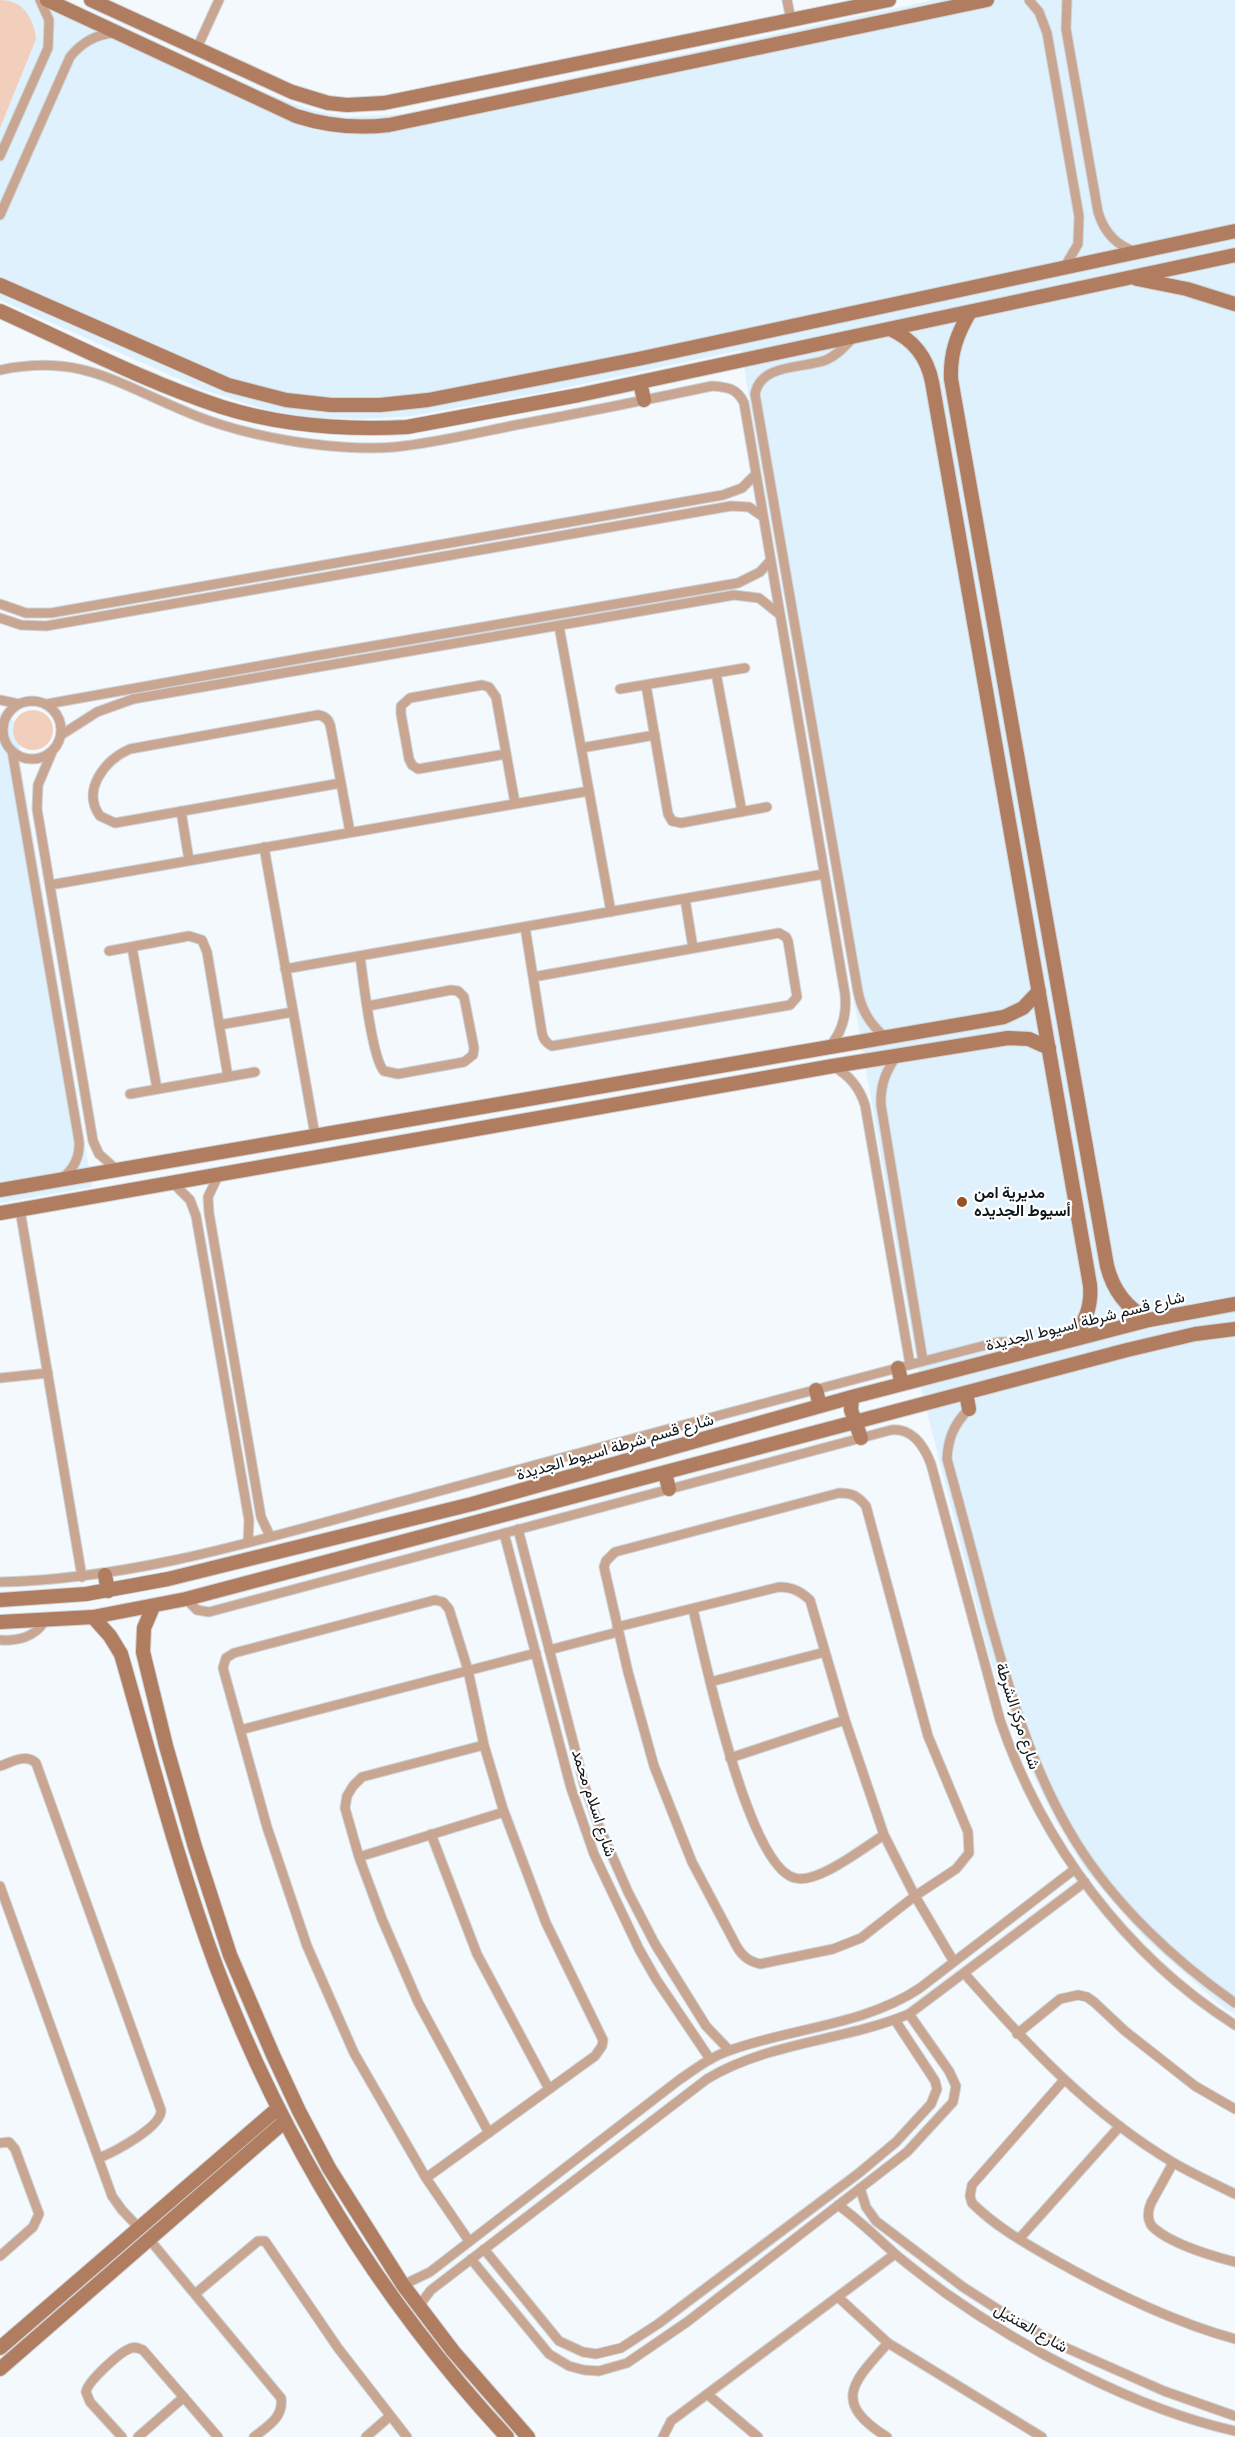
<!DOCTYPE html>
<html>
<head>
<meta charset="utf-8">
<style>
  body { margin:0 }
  canvas { display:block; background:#f3f9fd }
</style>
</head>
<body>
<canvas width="1235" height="2437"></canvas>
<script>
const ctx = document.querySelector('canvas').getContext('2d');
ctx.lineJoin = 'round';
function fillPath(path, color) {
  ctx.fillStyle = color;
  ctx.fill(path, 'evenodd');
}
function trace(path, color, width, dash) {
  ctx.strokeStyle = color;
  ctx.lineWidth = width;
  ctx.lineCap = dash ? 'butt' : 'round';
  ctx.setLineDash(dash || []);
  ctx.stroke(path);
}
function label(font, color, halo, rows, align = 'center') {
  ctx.font = font + ' "Exo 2",Vazirmatn,sans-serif';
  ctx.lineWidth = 4.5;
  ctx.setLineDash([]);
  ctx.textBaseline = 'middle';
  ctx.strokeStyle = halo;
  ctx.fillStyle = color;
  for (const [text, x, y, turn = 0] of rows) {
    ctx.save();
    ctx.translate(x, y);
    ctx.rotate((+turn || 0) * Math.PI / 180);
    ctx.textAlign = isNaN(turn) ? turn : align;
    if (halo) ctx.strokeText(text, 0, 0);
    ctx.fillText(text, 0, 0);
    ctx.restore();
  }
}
const built = new Path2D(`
  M0,0H63L265,93L312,110L344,117L404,114L934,0H1235V2014L1224,2008L1146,1939L1086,1870L1055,1819L1019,1745L988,1651L922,1392L741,350L545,392L411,416L364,419L317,418L271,411L204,390L0,300Z
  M0,712L26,728L20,742V761L92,1187L0,1203Z`);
const green = new Path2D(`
  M0,0C23,0 34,18 36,39L0,128Z
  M13 730a20 20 0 1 1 40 0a20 20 0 1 1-40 0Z`);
const street = new Path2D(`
  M787,0L791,20
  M1029,0L1039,12L1047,33L1079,216L1078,244L1064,268
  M1067,0L1066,29L1098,212C1104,232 1116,246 1137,252
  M197,48L219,0
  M0,156L48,48L49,20L40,0
  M0,215L70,57C82,42 96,34 115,33
  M855,336C846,345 838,355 826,360C802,369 761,363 755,394L858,992C862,1011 870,1024 885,1037
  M0,370C78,354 113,381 182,410C220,427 263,437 304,443C334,447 365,450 395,447C435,443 476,433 516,425C581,413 646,400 712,386C727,387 737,388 744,403L845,994C847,1014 843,1031 830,1046
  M0,604L26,613H51L723,495L742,488L755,475
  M0,618L21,625L46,626L731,506L749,507L762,516
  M559,626L611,912
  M716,673L742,812
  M646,685L668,814L672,821L681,823L767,807
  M620,689L745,668
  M0,700L19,704
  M3 730a29 29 0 1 1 58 0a29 29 0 1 1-58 0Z
  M47,704L309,657L738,583L760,572L770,561
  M61,735L97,712L133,699L734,595L759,598L779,614
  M581,748L655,735
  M12,751L79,1141C80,1156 74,1169 62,1178
  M52,752L38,785L37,809L93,1141L99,1154L116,1169
  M506,754L418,769L412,765L409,759L401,714V706L410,698L482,685L489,687L496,697L515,803
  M341,783L115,823L100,816C81,790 105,760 130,749L318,715C326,716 330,721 331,729L350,832
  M181,811L189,860
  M264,847L315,1135
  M50,885L589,791
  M685,899L693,948
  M525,927L542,1033C543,1039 546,1043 552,1046L790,1005L797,997L788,941L786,937L779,933L533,977
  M132,947L157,1089
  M109,951L189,936L202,940L207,952L228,1077
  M360,956C363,978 372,1059 384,1071L398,1074L464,1062L473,1055L474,1048L464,997L458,991L451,990L368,1006
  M285,969L824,874
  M219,1025L293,1012
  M897,1056C885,1071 880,1086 881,1105L923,1361
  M833,1066C850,1076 859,1087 865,1105L910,1364
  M130,1094L255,1072
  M219,1174L208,1197L209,1213L261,1517L270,1536
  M173,1183L190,1200L196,1216L249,1520L248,1542
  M20,1210L82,1577
  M0,1378L48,1373
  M969,1409C954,1424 948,1438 947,1459C961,1510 975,1562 988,1613C1010,1693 1032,1771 1076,1842C1115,1905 1175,1961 1235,2003
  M839,1493C852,1493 858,1496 866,1506L928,1736L968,1832L969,1853L956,1869L915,1896L861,1938L833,1949L760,1964C749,1961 743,1957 737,1947L692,1862L654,1766L628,1672L604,1567L606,1561L615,1552Z
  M518,1529L584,1784L599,1826L628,1892L655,1944L706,2026L729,2050
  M504,1533L571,1788L594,1854L639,1949L656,1979L710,2059
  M0,1582C142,1579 278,1534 414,1498C608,1445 803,1392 998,1342H1012L1034,1350
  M186,1599L197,1610L209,1612L891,1430C913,1428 924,1446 931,1464L1000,1720C1042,1843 1125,1955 1235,2025
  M693,1609C704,1656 748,1867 795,1878C818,1884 863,1848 884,1835
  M617,1627L779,1587C792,1587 800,1591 810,1600L845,1720L884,1835L915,1896L954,1962
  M0,1640C17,1641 35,1637 44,1622
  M549,1650L618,1632
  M710,1682L825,1652
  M240,1730L536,1653
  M484,1745L362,1777L353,1786L347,1796L345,1808L359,1857L382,1919L418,2002L489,2133
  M730,1758L845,1720
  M0,1766C12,1762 26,1753 36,1763L161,2110C162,2127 114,2152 99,2158
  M431,1834L477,1954L549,2089
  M359,1857L504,1812
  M0,1886L112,2196L122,2210L139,2228
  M964,1973C1026,2044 1091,2114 1174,2163C1193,2174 1215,2184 1235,2194
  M1017,2034L1060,1999L1078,1995L1087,1997L1094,2002L1125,2031L1195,2086L1235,2109
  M1064,2080L972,2185L970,2196L972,2203C995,2226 1023,2242 1051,2258C1109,2291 1170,2321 1235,2339
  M0,2143L9,2142L15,2149L39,2214L33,2227L0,2256
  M1173,2163L1151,2203C1147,2212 1147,2223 1155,2229C1174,2245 1212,2256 1235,2262
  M426,2178L595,2056L602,2046L603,2040L546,1923L503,1809L484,1745L468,1670L449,1609L443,1602L435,1600L234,1653L226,1658L223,1668L267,1827L307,1946L354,2053L426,2178L469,2241
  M860,2188L866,2207L876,2221L963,2287L1016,2321L1062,2346L1164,2391L1235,2416
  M838,2205C858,2219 875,2236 893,2252C909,2266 927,2279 944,2292C1026,2350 1136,2409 1235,2431
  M149,2239L281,2398C284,2417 268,2426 254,2437
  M1019,2239L1120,2126
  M484,2249L559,2341L583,2352L596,2354L621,2348L658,2324L859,2173L896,2142L931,2104L937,2089L935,2081L895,2020
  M471,2259L549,2354L569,2366L584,2370L599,2371L627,2363L687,2322L907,2152L953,2102L956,2086L949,2071L909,2014
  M403,2285L430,2272L679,2080C695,2069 712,2056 731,2050C792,2028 865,2025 920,1988L1075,1869
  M195,2294L258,2241H265L338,2348L407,2437
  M838,2297L888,2343L1042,2437
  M418,2307L431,2290L707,2079C768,2042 844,2041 909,2014L1085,1882
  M707,2394L758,2437
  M122,2437L90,2402L86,2392C87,2382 119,2353 129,2349C134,2346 138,2348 143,2350L218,2437
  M138,2437L184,2397
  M366,2437L390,2416
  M663,2437L671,2421L895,2254
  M887,2437C831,2402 853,2382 888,2343`);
const secondary = new Path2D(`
  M47,0L296,116C327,126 356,129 389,125L987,0
  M91,0L292,92L328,103L347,105L384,103L889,0
  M1137,279L1187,289L1235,304
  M0,285L228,385L286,400L331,405H380L428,400L638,359L1235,231
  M0,311C73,344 146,382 222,407C282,426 346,430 407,427L579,395L1235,255
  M970,312C957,334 950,353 951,379L1107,1266C1113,1290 1126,1308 1149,1320
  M890,329C914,340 927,357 932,382L1090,1285C1092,1307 1085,1323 1071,1340
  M640,382L644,400
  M0,1190L1004,1017L1023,1008L1039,991
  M0,1213L833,1066L1008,1038L1029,1039L1049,1048
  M898,1368L902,1384
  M816,1390L820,1406
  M966,1393L969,1409
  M852,1397L851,1410L861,1438
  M665,1473L669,1489
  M105,1575L108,1591
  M0,1600L86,1594L168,1579L472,1504L852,1397L1149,1320L1235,1304
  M153,1607L144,1628L143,1652L166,1746L195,1847L230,1955L273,2055L299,2111L329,2168L403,2285L453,2351L528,2437
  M93,1617L110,1636L121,1654C151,1758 178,1864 216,1966C282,2141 380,2300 507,2437
  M0,1622L93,1617L186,1599L1127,1350L1195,1334L1235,1329
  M0,2348L277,2109
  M0,2369L284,2122`);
const markers = [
  [962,1202,6,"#965125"]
];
const poiNames = [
  ["مديرية امن",974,1193],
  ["أسيوط الجديده",974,1211]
];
const streetNames = [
  ["شارع قسم شرطة اسيوط الجديدة",1085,1321,-14],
  ["شارع قسم شرطة اسيوط الجديدة",615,1447,-16],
  ["شارع مركز الشرطة",1018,1716,72],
  ["شارع اسلام محمد",594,1803,72],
  ["شارع العنتيل",1031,2328,30]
];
fillPath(built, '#def1fd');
fillPath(green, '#f2cfbc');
trace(street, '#cfd5d9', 11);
trace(secondary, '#cfd5d9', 16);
trace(street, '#c9a692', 9);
trace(secondary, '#b07d60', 14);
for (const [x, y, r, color] of markers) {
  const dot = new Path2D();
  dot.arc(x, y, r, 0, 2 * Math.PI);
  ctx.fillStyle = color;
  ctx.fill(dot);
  trace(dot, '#fff', 2);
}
label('bold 16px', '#11171a', '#fff', poiNames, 'left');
label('16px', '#11171a', '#fff', streetNames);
</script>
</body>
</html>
